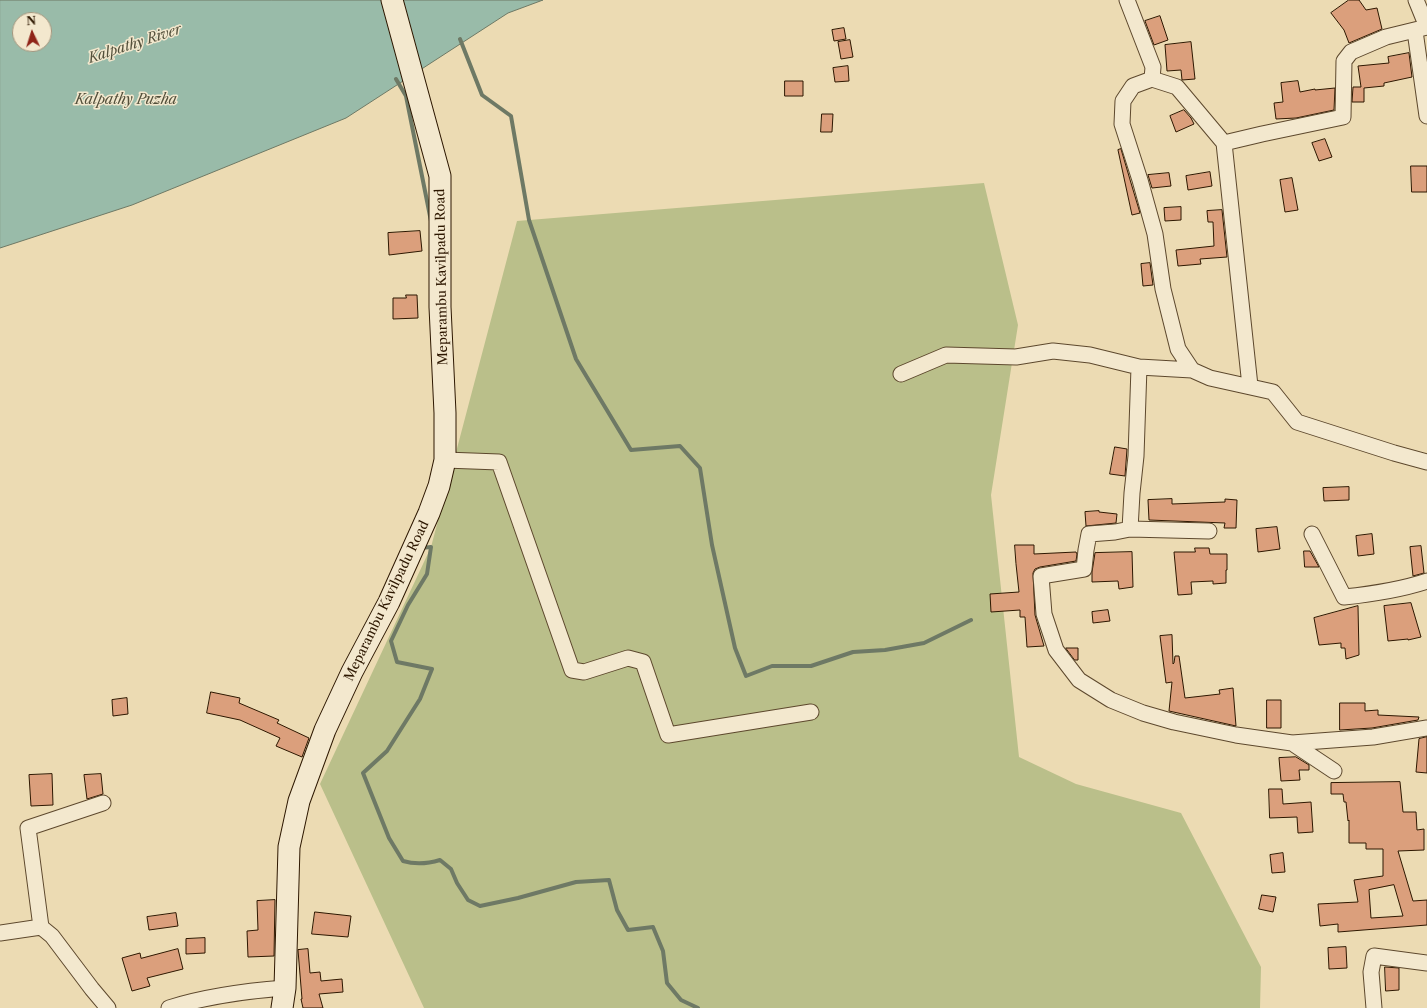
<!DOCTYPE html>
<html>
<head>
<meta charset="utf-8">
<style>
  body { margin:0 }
  #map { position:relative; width:1427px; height:1008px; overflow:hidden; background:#ecdbb3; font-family:"Libre Caslon Text",serif }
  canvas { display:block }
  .north { position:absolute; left:12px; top:12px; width:40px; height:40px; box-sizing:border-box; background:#f3e8ce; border:1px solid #a4947c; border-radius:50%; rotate:356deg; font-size:11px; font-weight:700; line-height:16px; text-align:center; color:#2d1700 }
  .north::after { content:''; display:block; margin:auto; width:14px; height:18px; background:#8f2418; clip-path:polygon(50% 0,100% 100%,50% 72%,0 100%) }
</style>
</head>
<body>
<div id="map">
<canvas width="1427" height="1008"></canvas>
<div class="north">N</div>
</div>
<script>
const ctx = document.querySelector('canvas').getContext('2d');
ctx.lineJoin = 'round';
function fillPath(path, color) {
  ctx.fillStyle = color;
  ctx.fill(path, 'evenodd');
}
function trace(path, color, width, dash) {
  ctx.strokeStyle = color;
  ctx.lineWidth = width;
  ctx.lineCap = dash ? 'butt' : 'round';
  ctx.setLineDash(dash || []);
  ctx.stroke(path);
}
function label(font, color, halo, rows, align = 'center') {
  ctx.font = font + ' "Libre Caslon Text",serif';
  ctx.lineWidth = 3;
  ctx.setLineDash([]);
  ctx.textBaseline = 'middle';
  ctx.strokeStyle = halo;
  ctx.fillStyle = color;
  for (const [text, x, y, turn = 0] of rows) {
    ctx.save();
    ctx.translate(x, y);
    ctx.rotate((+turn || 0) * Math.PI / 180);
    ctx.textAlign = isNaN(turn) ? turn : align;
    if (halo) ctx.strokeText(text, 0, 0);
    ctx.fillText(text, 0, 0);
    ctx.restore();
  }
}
const green = new Path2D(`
  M984,183L1018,325L991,495L1019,757L1076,784L1181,813L1261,967L1260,1008H424L320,784L431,547L517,221Z`);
const water = new Path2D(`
  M0,0H543L508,13L346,118L132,205L0,248ZM20,20H44V44H20Z`);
const stream = new Path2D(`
  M460,39L482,95L511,116L529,220L576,359L631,450L680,446L700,468L712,545L735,648L746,676L772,666H811L853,652L885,650L924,643L971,620
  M396,79L406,96L431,221
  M420,548L431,547L427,574L408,605L391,641L397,662L432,669L420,699L387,751L363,773L389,838L403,861C416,865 427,864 440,860L451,869L457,883L468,900L480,906L518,898L576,882L609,880L617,910L628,930L653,927L663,951L667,983L681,1000L698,1008`);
const building = new Path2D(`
  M1349,0H1359L1366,10L1377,8L1382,29L1349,43L1344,30L1331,13Z
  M1160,16L1168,40L1154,45L1145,21Z
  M844,28L846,39L834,41L832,30Z
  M850,40L853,57L841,59L838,42Z
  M1191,42L1195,79L1182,80L1181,70L1167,71L1165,45Z
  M1409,53L1412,77L1384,83V86L1364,88V102H1352L1353,87H1361L1358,66L1389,63L1388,57Z
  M848,66L849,81L835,82L833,68Z
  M785,81H803V96H785Z
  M1298,81L1300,92L1315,89V90L1335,88L1334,110L1296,118L1276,119L1274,103L1283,102L1281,83Z
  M1184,110L1191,118L1194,124L1176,132L1170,116Z
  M822,114H833L832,132H821Z
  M1325,139L1332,157L1319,161L1312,143Z
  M1121,149L1131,183L1140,213L1132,215L1118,150Z
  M1411,166H1427V192H1412Z
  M1210,172L1212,186L1188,190L1186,176Z
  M1169,173L1171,186L1152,188L1148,175Z
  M1292,178L1298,210L1285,212L1280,180Z
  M1181,207V220L1165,221L1164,208Z
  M1222,210L1227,257L1200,259L1201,264L1178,266L1176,250L1214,246L1213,222H1208L1207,211Z
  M420,231L422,251L389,255L388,233Z
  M1150,263L1153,285L1143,286L1141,264Z
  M406,295H417L418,318L393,319V298H406Z
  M1115,447L1127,449L1125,476L1110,474Z
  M1349,487V500L1324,501L1323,488Z
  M1172,499V504L1225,502V499L1237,500L1236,528H1224L1225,523L1149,520L1148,500Z
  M1099,511V512L1117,514L1116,523L1086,526L1085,512Z
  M1277,527L1280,549L1258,552L1256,529Z
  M1372,534L1374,554L1358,556L1356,536Z
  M1015,545H1034V554L1076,552L1077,554L1076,561L1040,567L1035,569L1033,573L1035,615L1044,646L1027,647L1025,617H1020V610L991,612L990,594L1019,592L1016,564Z
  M1421,546L1424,573L1413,576L1410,547Z
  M1195,548H1209L1210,554H1227V570H1226V583L1213,584V581L1191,582L1192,594L1178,595L1174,552H1195Z
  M1304,551H1310L1319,567H1305Z
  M1132,552L1133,587L1119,589L1118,581L1092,582V572L1095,553Z
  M1411,603L1421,637L1408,640V639L1388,641L1384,606Z
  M1358,606L1359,655L1346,659L1345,648H1341V643L1319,645L1314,618Z
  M1108,610L1110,621L1093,623L1092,612Z
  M1172,635L1173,664L1174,663L1175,656H1179L1185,698L1220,694L1219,690L1233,688L1236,726L1169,711L1172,682L1166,683L1160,636Z
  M1066,648H1078V660H1075Z
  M211,692L240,698L239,703L279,720L277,723L309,738L302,757L276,746L280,738L240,720L207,713Z
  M127,698L128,714L113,716L112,700Z
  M1267,700H1281V728H1267Z
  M1340,703H1365V711L1378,710V715L1419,717L1418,720L1372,728L1340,730Z
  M1427,737V773L1416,772L1419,739Z
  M1296,757L1309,765V770H1299L1300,780L1281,781L1279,758Z
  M52,774L53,805L31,806L29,775Z
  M101,774L103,794L87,799L84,775Z
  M1400,782L1403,812H1416L1417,830L1424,829V850L1398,851L1413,901L1427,900V925L1338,932V924L1320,926L1318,904L1358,902L1354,880L1383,876V849H1366V843H1349V820L1348,821L1346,802H1344L1343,794H1331V783ZM1394,885L1403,916L1371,918L1369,890Z
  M1269,789H1282L1283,804L1311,802L1313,832L1298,833L1297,817L1270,818Z
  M1283,853L1285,872L1272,873L1270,855Z
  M1262,895L1276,897L1273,912L1259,909Z
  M275,900L274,956L248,957L247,931L258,930L257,901Z
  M315,912L351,916L348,937L312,934Z
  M176,913L178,926L149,930L147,917Z
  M205,938V953L186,954V939Z
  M1346,947L1347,968L1329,969L1328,948Z
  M178,949L183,969L147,978L150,986L132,991L122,958L140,953L141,958Z
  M308,949L310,973L320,972L321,981L342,979L343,992L319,994L323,1008H303L301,999H302L298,950Z
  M1385,967L1399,968V990L1386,991Z`);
const street = new Path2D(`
  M1127,0L1153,67L1152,79L1133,86L1123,101L1122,124L1140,180L1155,234L1163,289L1178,349L1192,370L1210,378L1273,392L1297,422L1394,453L1427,462
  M1415,31L1427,116
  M1152,79L1177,87L1224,143L1250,386
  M1224,143L1262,134L1343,117L1344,61L1351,52L1386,37L1427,27L1416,0
  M1139,367L1136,456L1132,493L1130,529L1115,532L1089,534L1086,550L1084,569L1041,576L1044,614L1056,650L1079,680L1111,700L1143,713L1174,722L1236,735L1292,743L1373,737L1427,728
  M901,374L946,355L1016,357L1053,351L1090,355L1139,367L1192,370
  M445,460L499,462L572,670L584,672L628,658L643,662L668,735L811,712
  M1130,529L1209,531
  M1312,534L1344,597C1372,594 1400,590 1427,581
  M1292,743L1334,771
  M41,927L28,828L103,803
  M0,933L41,927L52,936L92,989L108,1008
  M169,1008C206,996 246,991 285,988
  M1374,1008L1371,972L1374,956L1427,963`);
const secondary = new Path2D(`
  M282,1008L285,988L289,847L299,801L325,730L352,672L389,602L429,513L439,486L445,460V413L440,307V176L392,0`);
const streetNames = [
  ["Meparambu Kavilpadu Road",442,277,-91],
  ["Meparambu Kavilpadu Road",387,601,-64]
];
const waterNames = [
  ["Kalpathy River",135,44,-18],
  ["Kalpathy Puzha",126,100]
];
fillPath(green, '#babf8a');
fillPath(water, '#99bba9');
trace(water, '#6e7965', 1);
trace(stream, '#6e7965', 4);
fillPath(building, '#db9f7c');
trace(building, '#2d1700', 1);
trace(street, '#5d482d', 17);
trace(secondary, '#2d1700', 23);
trace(street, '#f3e8ce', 15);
trace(secondary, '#f3e8ce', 21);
label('13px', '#2d1700', '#f3e8ce', streetNames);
label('italic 14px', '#53503b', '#f3e8ce', waterNames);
</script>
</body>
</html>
